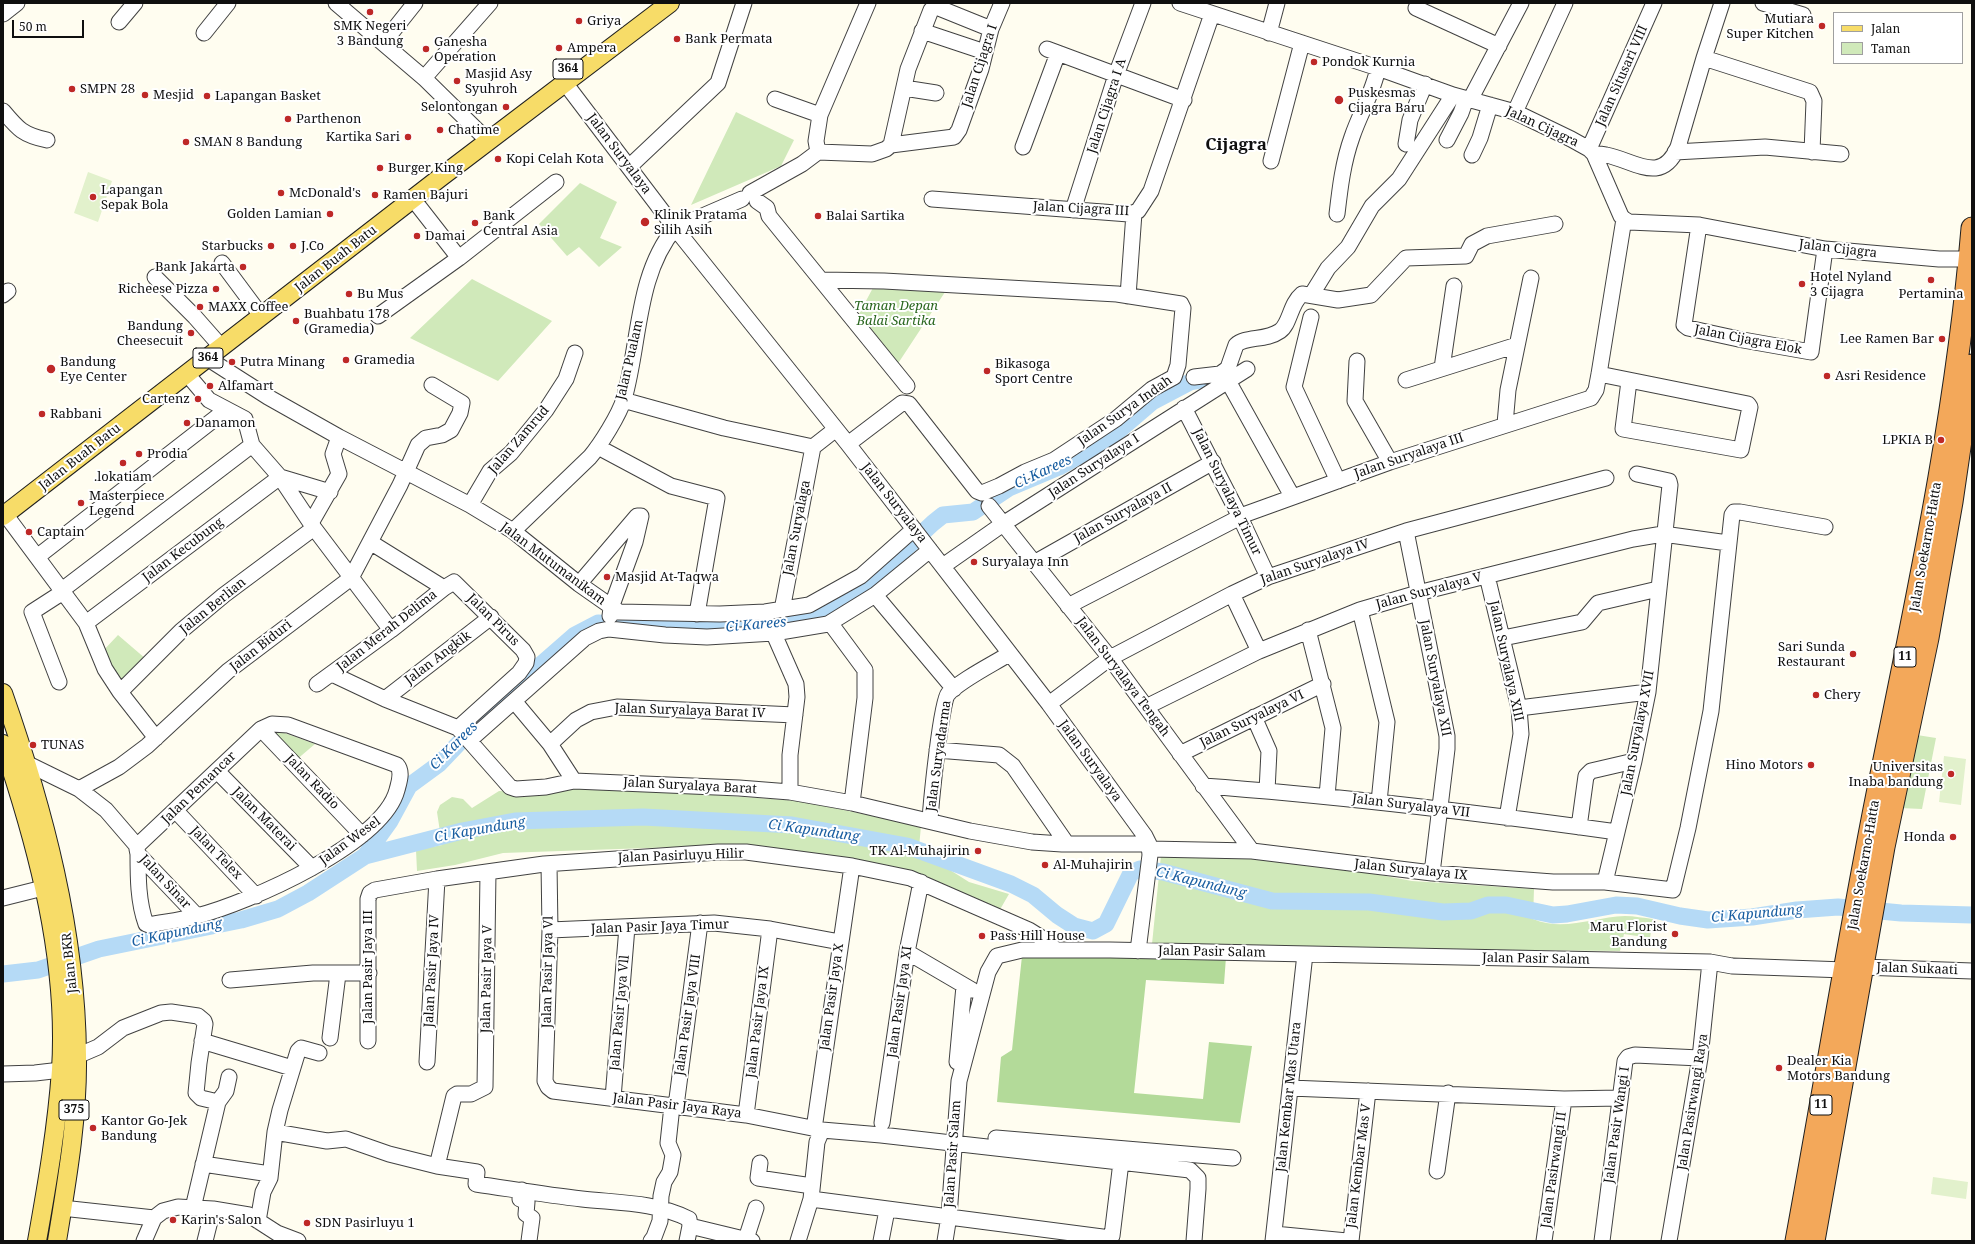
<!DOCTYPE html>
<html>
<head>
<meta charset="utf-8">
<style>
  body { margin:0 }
  #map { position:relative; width:1975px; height:1244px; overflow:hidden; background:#fffdf0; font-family:"Noto Serif",serif }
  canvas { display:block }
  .frame { position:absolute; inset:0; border:4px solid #0f0f0f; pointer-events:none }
  .legend { position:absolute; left:1833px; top:12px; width:130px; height:52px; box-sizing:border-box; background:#fff; border:1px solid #9f9f9f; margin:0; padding:5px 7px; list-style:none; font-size:12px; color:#0f0f0f }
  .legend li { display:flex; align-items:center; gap:8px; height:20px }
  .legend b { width:20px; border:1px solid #9f9f9f }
  .scale { position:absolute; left:12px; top:20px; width:72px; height:18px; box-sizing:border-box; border:2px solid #0f0f0f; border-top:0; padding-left:5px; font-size:12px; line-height:14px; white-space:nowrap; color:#0f0f0f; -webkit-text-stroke:3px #fff; paint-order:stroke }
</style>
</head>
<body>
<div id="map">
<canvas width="1975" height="1244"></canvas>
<div class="frame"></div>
<ul class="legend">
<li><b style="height:5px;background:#f7dc68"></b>Jalan</li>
<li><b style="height:11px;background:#d0e9ba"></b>Taman</li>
</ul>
<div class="scale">50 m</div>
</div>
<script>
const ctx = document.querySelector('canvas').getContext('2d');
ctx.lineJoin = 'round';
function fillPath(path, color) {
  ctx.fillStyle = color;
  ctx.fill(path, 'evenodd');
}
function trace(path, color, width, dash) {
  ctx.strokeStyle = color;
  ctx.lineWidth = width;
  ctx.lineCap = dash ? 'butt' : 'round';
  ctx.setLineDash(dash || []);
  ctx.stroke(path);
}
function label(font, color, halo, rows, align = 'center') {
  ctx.font = font + ' "Noto Serif",serif';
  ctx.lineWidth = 4;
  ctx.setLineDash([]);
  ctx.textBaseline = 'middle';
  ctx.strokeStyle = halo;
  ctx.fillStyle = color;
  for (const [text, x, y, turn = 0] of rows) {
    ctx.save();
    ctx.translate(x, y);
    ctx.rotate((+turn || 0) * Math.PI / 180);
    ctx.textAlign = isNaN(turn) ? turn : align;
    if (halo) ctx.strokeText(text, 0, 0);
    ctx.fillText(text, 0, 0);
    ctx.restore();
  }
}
const green = new Path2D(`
  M736,112L794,140L781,166L691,205Z
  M580,183L617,202L600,238L622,247L599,267L579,247L567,256L539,224Z
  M472,279L552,321L498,381L410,338Z
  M875,284L949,286L897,365L859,314Z
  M118,635L146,659L121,681L101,653Z
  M276,730L315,744L295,761L271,736Z
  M1917,735L1936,738L1922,809L1900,808Z
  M567,787L658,791L800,801L921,826L918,858L950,870L969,882L1009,894L998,913L963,896L732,849L677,847L503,853L455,865L417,871L416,850L442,845L437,812L440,805L452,797L463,799L472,808L499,791L536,792Z
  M1161,855L1261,859L1364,872L1412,881L1534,889L1533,919C1563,932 1594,917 1625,916C1634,916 1644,918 1653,919L1650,938L1624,934L1620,951L1429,949L1152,944Z`);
const forest = new Path2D(`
  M1022,956L1226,957L1224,984L1146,980L1134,1093L1203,1099L1209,1042L1252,1046L1240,1123L997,1102L1001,1057L1012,1050Z`);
const pitch = new Path2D(`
  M88,172L112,181L98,222L74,213Z
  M1944,756L1966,759L1961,805L1939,802Z
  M1933,1177L1968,1182L1966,1199L1931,1194Z`);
const river = new Path2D(`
  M365,856L390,821L409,786L439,764L496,704L575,635L598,623L708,629L785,625L824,612L849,601L933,523L943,515L973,512L1009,488L1059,467L1110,438L1152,402L1190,382L1212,378
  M3,974L38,970L99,949L241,920L278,909L308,893L365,856L462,831L515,821L643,817L792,825L907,846L1011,884L1033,895L1057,915L1074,926L1093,931L1106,924L1131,873L1140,869L1163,872L1272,901L1369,902L1443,912L1471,911L1488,905H1506L1553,915L1567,914L1616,905L1637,906L1680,916L1708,920L1752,917L1797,910L1838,907L1901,913L1972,915`);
const minor = new Path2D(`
  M336,3L424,78L482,135
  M1180,3L1378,68L1453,95L1515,112L1571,139L1589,149L1594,154L1621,216L1624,219L1629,222L1699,225L1825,249L1939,259H1972
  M1763,3L1803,15
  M1416,8L1499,46
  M3,14L17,3
  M119,22L135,3
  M922,31L985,52
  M204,33L228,3
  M1269,33L1277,3
  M384,42L415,3
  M1047,49L1184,100
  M1704,58L1810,92L1814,101L1812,152
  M424,78L490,3
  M565,83L675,228L848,444L1049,704L1145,836L1149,844L1150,855L1138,951
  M904,88L936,93
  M775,99L820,115
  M1470,100L1521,3
  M3,111C18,129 23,135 47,140
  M1515,112L1565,3
  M1447,140L1461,113L1466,99
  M1406,144L1410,120L1425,84
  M891,145L908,69L931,10L933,8H939L991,29
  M1023,147L1058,53
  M1589,149L1654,3
  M818,152L816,141L820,115L868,3
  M1675,152L1765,147L1841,154
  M1594,154C1598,154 1602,154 1606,155C1634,160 1661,186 1678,147L1704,58L1722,3
  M1472,155L1480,138L1490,105
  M1271,161L1302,43
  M629,167L718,83L744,3
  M750,193L802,164L818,152L872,154L886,149L891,145L954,137L959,130L981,69L991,29L1002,3
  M413,199L459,258
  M932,199L1129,214L1138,211L1151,191L1212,14
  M757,201L767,208L769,216L907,386
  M1073,210L1116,75L1143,3
  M1337,214C1340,188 1343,162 1352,137C1360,113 1373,93 1378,68
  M1699,225L1684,325L1688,328L1743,340L1811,352L1825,249
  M222,263L257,310
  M155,277L195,317L217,342
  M821,280L884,281L1117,294L1181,304L1183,308L1178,365L1174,377L1152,389L1116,419L1054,460L1025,472L999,486L982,493L977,491L909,404L902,403L848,444
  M1312,294L1328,268L1348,247L1372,206L1399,179L1453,95
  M3,295L8,291
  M1128,296L1134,213
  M378,316L459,258L556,182
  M1311,317L1294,387L1338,481
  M207,358L268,397L339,437L470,505L513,531L579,584L619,612L720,614L765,612L809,605L861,576L914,529
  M1357,361L1355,401L1390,462
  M1442,368L1454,286
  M187,374L209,400L245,419L252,445L280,477L314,528L391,630
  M1599,374L1748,404L1750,407L1741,450L1623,429L1629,381
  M1194,377L1220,374L1227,369
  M1406,380L1517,345
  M1228,381L1292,496
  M1222,385L1236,345C1245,336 1266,341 1280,331C1290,324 1290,304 1302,294L1338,300L1371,295L1406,258L1466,256L1472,244L1487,236L1555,224
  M623,400L724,428L813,447L836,429
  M1184,408L1240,517L1268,577
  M1505,424L1508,390L1531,278
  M598,447L671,486L717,498L697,614
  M280,477L330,492
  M470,505L490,471L511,453L546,410L566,379L575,353
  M989,506L1110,658L1252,851
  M5,514L86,623L105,669L120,692L156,738
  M311,523L339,474L333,454L339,437
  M513,531L590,457C601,444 619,415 624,399C640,343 636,275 675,228L742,199
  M1406,531L1447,736V749L1432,873
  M370,542L444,588
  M37,557L226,410
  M1034,563L1213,462
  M943,566L1003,524L1247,369
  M1487,576L1519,708L1521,734L1507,818
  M579,584L637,516H641L635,542L611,608L610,616
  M62,590L252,445
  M1232,594L1259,651
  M875,595L954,689
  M1068,606L1246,514L1390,462L1591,398L1596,390L1599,374L1624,219
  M782,610L813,447
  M1360,610L1387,722L1379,802
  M86,623L280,477
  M831,624L865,670V698L852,803
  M770,625L796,684L797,697L790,755V792
  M1308,630L1333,728L1327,796
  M1503,638L1582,622L1598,603L1658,589
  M332,674L385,699L458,728L510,787L516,789L546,787L574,781L739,788L790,792L852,803L970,831L1032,842L1062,844H1149
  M59,682L32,612L63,592
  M317,684L391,630L444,588L454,582L523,650L527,657L526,663L519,673L458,728
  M120,692L181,631L224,595L314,528
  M385,699L491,617
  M514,701L550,744L574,781
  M1049,704L1110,658L1232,594L1268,577L1406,531L1606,478
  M1146,707L1259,651L1360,610L1418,593L1633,539L1663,534L1728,543
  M1519,708L1648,692
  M1254,717L1269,751L1267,791
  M261,729L362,835
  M470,740L585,638L599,631L609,629L665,635L707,637L774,633L828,624L875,595L930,550
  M550,744L576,720L591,712L617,707L795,715
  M937,750L999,755L1013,766L1067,844
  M1180,754L1323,684
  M28,764L79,789L106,810L137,846
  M217,771L312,868
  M1203,786C1342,796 1480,813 1617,832
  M79,789L119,767L147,746L228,671L351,578L400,485L418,445L426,438L442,435L451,430L460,413L462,403L432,385
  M176,811L256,896
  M930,821C931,803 941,702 948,694C959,681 993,664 1009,654
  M1579,827L1586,776L1591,771L1634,761
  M137,846L261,729L272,724L288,725L397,765C403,772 399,782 397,790C383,844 248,903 197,916C181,920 165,922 149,925L146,924C138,902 138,877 138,854
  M137,849L138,854L197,916
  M1149,849L1252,851L1432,873L1553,882H1605L1673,890L1688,828L1711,711L1732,515L1734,512H1740L1825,527
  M549,864L550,930L545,1081L548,1087L553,1091L746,1115L822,1130L881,1135L1190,1170L1198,1178V1189L1194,1241
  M1605,882L1634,761L1648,692L1670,485L1669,481L1637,474
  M3,898L55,885
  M550,930L714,923L770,929L840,942
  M907,952L972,990
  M1862,967L1972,971
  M230,980L313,973H369
  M330,1038L338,974
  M202,1041L292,1068
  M368,1041V899L370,893L375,890L437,879L544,864L718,852H746L852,866L910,878L1029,930L1045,940L1055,949
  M77,1056L98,1047L123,1028L161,1013L171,1012L198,1016L204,1021L205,1024L199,1063L196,1093L201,1098L218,1102
  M427,1062L437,879
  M957,1062L964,986
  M3,1074L35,1073L61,1070
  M1290,1088L1564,1099L1620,1098
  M613,1098L627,927
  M676,1106L700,923
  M746,1115L770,929
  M882,1123L907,952L921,882
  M814,1129L852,866
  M275,1132L327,1141L346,1139L389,1154L437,1166L477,1172L476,1184C511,1189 546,1195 582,1199C619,1203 655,1202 689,1219L690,1226L752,1241
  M996,1138L1233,1158
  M760,1163L758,1178L812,1186
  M203,1164L270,1174
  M437,1166L454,1096L457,1094H471L485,1087L488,872
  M1437,1171L1448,1093
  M522,1190L520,1199L527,1202L526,1214L532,1218L529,1241
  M811,1199L1110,1238L1112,1236L1121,1162
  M62,1208L154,1218
  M193,1208L218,1102L226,1091L229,1077
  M258,1221L263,1192L270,1178L275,1132L280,1110L298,1051L301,1048L319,1053
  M1274,1234L1347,1241
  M746,1239L756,1208
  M144,1241L154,1218L163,1211L178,1207L213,1209L249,1215L277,1233L298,1241
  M205,1241L213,1209
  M651,1241L654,1237L660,1221L661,1196L664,1182L670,1172L673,1155L668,1143L672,1106
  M687,1241L690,1226
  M798,1241L811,1199L817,1142L822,1130
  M881,1241L887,1210
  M945,1241L949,1216L959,1081L988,972L997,956L1022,950H1110L1710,962L1732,966L1845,970
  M1273,1241L1305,954
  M1351,1241L1368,1091
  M1544,1241L1564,1099
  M1602,1241L1625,1061L1628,1057L1635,1055L1700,1058
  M1669,1241L1700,1058L1710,962`);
const major = new Path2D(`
  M3,516L441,177L670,3
  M3,693C44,810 76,931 77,1055C78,1118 67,1180 57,1241
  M3,744C38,848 68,960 61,1070C57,1127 47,1185 37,1241`);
const highway = new Path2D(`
  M1796,1241C1823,1094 1847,946 1876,799C1914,610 1956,421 1972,228
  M1814,1241L1884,847L1928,638L1952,502L1972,365`);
const markers = [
  [370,12,4,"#be2827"],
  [579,21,4,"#be2827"],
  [1822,26,4,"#be2827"],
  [677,39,4,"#be2827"],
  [559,48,4,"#be2827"],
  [426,49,4,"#be2827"],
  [1314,62,4,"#be2827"],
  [457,81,4,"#be2827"],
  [72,89,4,"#be2827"],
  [145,95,4,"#be2827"],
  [207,96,4,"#be2827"],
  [1339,100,5,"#be2827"],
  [506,107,4,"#be2827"],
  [288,119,4,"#be2827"],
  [440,130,4,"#be2827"],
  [408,137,4,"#be2827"],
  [186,142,4,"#be2827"],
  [498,159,4,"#be2827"],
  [380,168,4,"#be2827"],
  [281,193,4,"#be2827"],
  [375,195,4,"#be2827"],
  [93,197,4,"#be2827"],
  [330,214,4,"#be2827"],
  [818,216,4,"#be2827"],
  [645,222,5,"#be2827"],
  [475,223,4,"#be2827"],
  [417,236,4,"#be2827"],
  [271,246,4,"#be2827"],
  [293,246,4,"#be2827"],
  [243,267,4,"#be2827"],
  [1931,280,4,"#be2827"],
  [1802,284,4,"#be2827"],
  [216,289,4,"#be2827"],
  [349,294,4,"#be2827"],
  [200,307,4,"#be2827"],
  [296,321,4,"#be2827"],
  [191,333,4,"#be2827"],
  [1942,339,4,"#be2827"],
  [346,360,4,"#be2827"],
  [232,362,4,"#be2827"],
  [51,369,5,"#be2827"],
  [987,371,4,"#be2827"],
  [1827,376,4,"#be2827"],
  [210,386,4,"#be2827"],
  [198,399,4,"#be2827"],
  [42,414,4,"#be2827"],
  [187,423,4,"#be2827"],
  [1941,440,4,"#be2827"],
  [139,454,4,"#be2827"],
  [123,463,4,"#be2827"],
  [81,503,4,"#be2827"],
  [29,532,4,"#be2827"],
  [974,562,4,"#be2827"],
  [607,577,4,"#be2827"],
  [1853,654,4,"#be2827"],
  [1816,695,4,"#be2827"],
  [33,745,4,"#be2827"],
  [1811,765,4,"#be2827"],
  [1951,774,4,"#be2827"],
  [1953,837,4,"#be2827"],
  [978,851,4,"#be2827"],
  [1045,865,4,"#be2827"],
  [1675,934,4,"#be2827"],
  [982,936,4,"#be2827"],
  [1779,1068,4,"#be2827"],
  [93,1128,4,"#be2827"],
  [173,1220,4,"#be2827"],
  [307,1223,4,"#be2827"]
];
const shields = [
  [568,69,30],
  [208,358,30],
  [1905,657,22],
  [1821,1105,22],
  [74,1110,30]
];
const shieldNames = [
  ["364",568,69],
  ["364",208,358],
  ["11",1905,657],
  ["11",1821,1105],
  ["375",74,1110]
];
const poiNames = [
  ["Mutiara",1814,19,"right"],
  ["Super Kitchen",1814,34,"right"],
  ["Griya",587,21],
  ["SMK Negeri",370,26,"center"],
  ["3 Bandung",370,41,"center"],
  ["Bank Permata",685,39],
  ["Ganesha",434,42],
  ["Operation",434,57],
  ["Ampera",567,48],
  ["Pondok Kurnia",1322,62],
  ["Masjid Asy",465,74],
  ["Syuhroh",465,89],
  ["SMPN 28",80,89],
  ["Puskesmas",1348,93],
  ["Cijagra Baru",1348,108],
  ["Mesjid",153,95],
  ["Lapangan Basket",215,96],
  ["Selontongan",498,107,"right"],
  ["Parthenon",296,119],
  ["Chatime",448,130],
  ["Kartika Sari",400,137,"right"],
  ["SMAN 8 Bandung",194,142],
  ["Kopi Celah Kota",506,159],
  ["Burger King",388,168],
  ["Lapangan",101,190],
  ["Sepak Bola",101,205],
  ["McDonald's",289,193],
  ["Ramen Bajuri",383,195],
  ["Golden Lamian",322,214,"right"],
  ["Klinik Pratama",654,215],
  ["Silih Asih",654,230],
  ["Bank",483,216],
  ["Central Asia",483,231],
  ["Balai Sartika",826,216],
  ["Damai",425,236],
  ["Starbucks",263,246,"right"],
  ["J.Co",301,246],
  ["Bank Jakarta",235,267,"right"],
  ["Hotel Nyland",1810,277],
  ["3 Cijagra",1810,292],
  ["Richeese Pizza",208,289,"right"],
  ["Bu Mus",357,294],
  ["Pertamina",1931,294,"center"],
  ["MAXX Coffee",208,307],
  ["Buahbatu 178",304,314],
  ["(Gramedia)",304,329],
  ["Bandung",183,326,"right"],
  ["Cheesecuit",183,341,"right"],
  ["Lee Ramen Bar",1934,339,"right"],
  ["Gramedia",354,360],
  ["Bandung",60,362],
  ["Eye Center",60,377],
  ["Putra Minang",240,362],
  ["Bikasoga",995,364],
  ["Sport Centre",995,379],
  ["Asri Residence",1835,376],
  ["Alfamart",218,386],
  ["Cartenz",190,399,"right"],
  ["Rabbani",50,414],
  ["Danamon",195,423],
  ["LPKIA B",1933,440,"right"],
  ["Prodia",147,454],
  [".lokatiam",123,477,"center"],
  ["Masterpiece",89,496],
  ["Legend",89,511],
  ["Captain",37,532],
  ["Suryalaya Inn",982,562],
  ["Masjid At-Taqwa",615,577],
  ["Sari Sunda",1845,647,"right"],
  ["Restaurant",1845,662,"right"],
  ["Chery",1824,695],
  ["TUNAS",41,745],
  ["Hino Motors",1803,765,"right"],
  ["Universitas",1943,767,"right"],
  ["Inaba bandung",1943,782,"right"],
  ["Honda",1945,837,"right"],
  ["TK Al-Muhajirin",970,851,"right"],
  ["Al-Muhajirin",1053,865],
  ["Maru Florist",1667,927,"right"],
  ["Bandung",1667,942,"right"],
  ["Pass Hill House",990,936],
  ["Dealer Kia",1787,1061],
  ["Motors Bandung",1787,1076],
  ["Kantor Go-Jek",101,1121],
  ["Bandung",101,1136],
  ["Karin's Salon",181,1220],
  ["SDN Pasirluyu 1",315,1223]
];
const streetNames = [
  ["Jalan Cijagra I",980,66,-72],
  ["Jalan Situsari VIII",1622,76,-66],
  ["Jalan Cijagra I A",1107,106,-72],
  ["Jalan Cijagra",1542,127,25],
  ["Jalan Suryalaya",619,154,53],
  ["Jalan Cijagra III",1081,209,3],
  ["Jalan Cijagra",1838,249,7],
  ["Jalan Buah Batu",336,259,-38],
  ["Jalan Cijagra Elok",1748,340,11],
  ["Jalan Pualam",630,360,-77],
  ["Jalan Surya Indah",1125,411,-35],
  ["Jalan Zamrud",519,440,-49],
  ["Jalan Suryalaya III",1409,456,-19],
  ["Jalan Buah Batu",80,457,-38],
  ["Jalan Suryalaya I",1094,466,-33],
  ["Jalan Suryalaya Timur",1227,492,64],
  ["Jalan Suryalaya",894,503,52],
  ["Jalan Suryalaya II",1123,513,-29],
  ["Jalan Suryalaga",797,528,-79],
  ["Jalan Soekarno-Hatta",1926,547,-80],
  ["Jalan Kecubung",183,550,-37],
  ["Jalan Suryalaya IV",1315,562,-19],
  ["Jalan Mutumanikam",553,564,37],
  ["Jalan Suryalaya V",1429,591,-15],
  ["Jalan Berlian",213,606,-39],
  ["Jalan Pirus",493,620,45],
  ["Jalan Merah Delima",387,631,-38],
  ["Jalan Biduri",261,646,-38],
  ["Jalan Angkik",438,658,-37],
  ["Jalan Suryalaya XIII",1506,661,78],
  ["Jalan Suryalaya Tengah",1123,677,53],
  ["Jalan Suryalaya XII",1435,678,79],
  ["Jalan Suryalaya Barat IV",690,711,2],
  ["Jalan Suryalaya VI",1252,719,-26],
  ["Jalan Suryalaya XVII",1638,733,-79],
  ["Jalan Suryadarma",939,756,-82],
  ["Jalan Suryalaya",1090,761,54],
  ["Jalan Radio",312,782,46],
  ["Jalan Suryalaya Barat",690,786,3],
  ["Jalan Pemancar",199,788,-44],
  ["Jalan Suryalaya VII",1411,806,7],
  ["Jalan Materai",264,819,45],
  ["Jalan Wesel",350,841,-36],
  ["Jalan Telex",216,853,46],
  ["Jalan Pasirluyu Hilir",681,856,-2],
  ["Jalan Soekarno-Hatta",1864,865,-80],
  ["Jalan Suryalaya IX",1411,870,6],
  ["Jalan Sinar",165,882,47],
  ["Jalan Pasir Jaya Timur",660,927,-2],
  ["Jalan Pasir Salam",1212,952,1],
  ["Jalan Pasir Salam",1536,959,1],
  ["Jalan BKR",70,963,-96],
  ["Jalan Pasir Jaya III",368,967,-90],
  ["Jalan Sukaati",1917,969,2],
  ["Jalan Pasir Jaya IV",432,971,-87],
  ["Jalan Pasir Jaya Vl",548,972,-89],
  ["Jalan Pasir Jaya V",487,979,-89],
  ["Jalan Pasir Jaya X",832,997,-82],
  ["Jalan Pasir Jaya XI",900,1002,-82],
  ["Jalan Pasir Jaya Vll",620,1013,-85],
  ["Jalan Pasir Jaya VIII",688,1015,-82],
  ["Jalan Pasir Jaya IX",758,1022,-83],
  ["Jalan Kembar Mas Utara",1289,1097,-84],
  ["Jalan Pasirwangi Raya",1693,1102,-81],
  ["Jalan Pasir Jaya Raya",677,1106,7],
  ["Jalan Pasir Wangi I",1617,1125,-82],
  ["Jalan Pasir Salam",953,1154,-86],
  ["Jalan Kembar Mas V",1359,1166,-83],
  ["Jalan Pasirwangi II",1554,1170,-82]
];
const parkNames = [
  ["Taman Depan",896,306],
  ["Balai Sartika",896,321]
];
const waterNames = [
  ["Ci Karees",1043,472,-25],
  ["Ci Karees",756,625,-5],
  ["Ci Karees",454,746,-45],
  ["Ci Kapundung",480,830,-10],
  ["Ci Kapundung",814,831,8],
  ["Ci Kapundung",1201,883,14],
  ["Ci Kapundung",1757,914,-5],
  ["Ci Kapundung",177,933,-12]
];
const districtNames = [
  ["Cijagra",1236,145]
];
fillPath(green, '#d0e9ba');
fillPath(forest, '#b3da99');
fillPath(pitch, '#e2f1cc');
trace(river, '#b5daf6', 17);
trace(minor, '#424242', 17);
trace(major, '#202020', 20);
trace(highway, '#202020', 23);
trace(minor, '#fff', 15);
trace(major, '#f7dc68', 18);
trace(highway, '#f3a85a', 21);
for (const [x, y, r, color] of markers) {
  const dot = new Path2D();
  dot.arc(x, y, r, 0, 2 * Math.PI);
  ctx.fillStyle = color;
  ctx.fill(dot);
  trace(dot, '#fff', 1.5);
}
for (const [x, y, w] of shields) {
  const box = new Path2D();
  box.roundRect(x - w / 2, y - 10, w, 20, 3);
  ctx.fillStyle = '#fff';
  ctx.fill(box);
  trace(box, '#0f0f0f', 1);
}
label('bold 12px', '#0f0f0f', null, shieldNames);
label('13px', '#0f0f0f', '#fff', poiNames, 'left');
label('13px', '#0f0f0f', '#fff', streetNames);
label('italic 13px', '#2a671f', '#fff', parkNames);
label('italic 14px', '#185da0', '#fff', waterNames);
label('bold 17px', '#0f0f0f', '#fff', districtNames);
</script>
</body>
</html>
